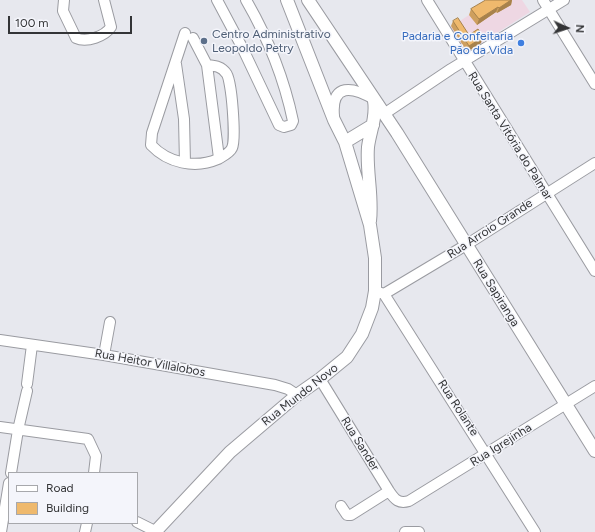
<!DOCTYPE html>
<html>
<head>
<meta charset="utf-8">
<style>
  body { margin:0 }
  #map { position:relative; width:595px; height:532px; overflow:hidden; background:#e7e8ee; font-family:Figtree,sans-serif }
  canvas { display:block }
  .legend { position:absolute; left:8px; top:472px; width:130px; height:52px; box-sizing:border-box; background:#f4f5fb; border:1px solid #a7a8ac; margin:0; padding:5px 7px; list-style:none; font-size:12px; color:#333436 }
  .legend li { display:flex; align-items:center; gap:8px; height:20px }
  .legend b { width:20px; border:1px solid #a7a8ac }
  .north { position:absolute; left:547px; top:8px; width:40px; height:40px; -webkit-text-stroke:3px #f4f5fb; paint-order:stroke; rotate:93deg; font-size:11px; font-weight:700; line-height:16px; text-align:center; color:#333436 }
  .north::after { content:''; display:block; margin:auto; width:14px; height:18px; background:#333436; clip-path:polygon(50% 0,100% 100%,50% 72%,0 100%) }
  .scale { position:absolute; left:8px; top:16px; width:124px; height:18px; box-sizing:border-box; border:2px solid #333436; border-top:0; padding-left:5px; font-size:12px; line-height:14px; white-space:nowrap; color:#333436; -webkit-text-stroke:3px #f4f5fb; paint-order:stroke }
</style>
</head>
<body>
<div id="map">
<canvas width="595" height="532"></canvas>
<ul class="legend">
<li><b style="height:5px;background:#fff"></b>Road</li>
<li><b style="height:11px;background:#efb96d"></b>Building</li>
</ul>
<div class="north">N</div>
<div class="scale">100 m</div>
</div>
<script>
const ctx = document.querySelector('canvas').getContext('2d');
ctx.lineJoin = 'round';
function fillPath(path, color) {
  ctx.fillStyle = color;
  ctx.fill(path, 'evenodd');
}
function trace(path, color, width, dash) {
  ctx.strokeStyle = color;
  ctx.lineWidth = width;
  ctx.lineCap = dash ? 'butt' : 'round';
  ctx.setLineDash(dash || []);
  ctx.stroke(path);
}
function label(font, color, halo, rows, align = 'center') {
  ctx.font = font + ' Figtree,sans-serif';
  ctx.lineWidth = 3;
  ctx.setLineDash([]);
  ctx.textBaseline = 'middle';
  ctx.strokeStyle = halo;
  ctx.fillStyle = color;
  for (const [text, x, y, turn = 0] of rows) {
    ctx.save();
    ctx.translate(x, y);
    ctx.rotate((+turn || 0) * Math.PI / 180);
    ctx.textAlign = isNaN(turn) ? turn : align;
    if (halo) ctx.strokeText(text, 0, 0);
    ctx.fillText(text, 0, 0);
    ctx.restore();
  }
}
const education = new Path2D(`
  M492,0H522L530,12L462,55L446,30Z`);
const minor = new Path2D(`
  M64,0L63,11L76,38C87,43 105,36 111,27L104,0
  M217,0L242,47L279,125L284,127L291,125L293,121C284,78 268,38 246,0
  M427,0L595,271
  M543,0L595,84
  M185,33L152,133L151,145C168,163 195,169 218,159C223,156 230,153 232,148C236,140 232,79 226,73C221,66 215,66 207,65
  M193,38L207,65L219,158
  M176,64L184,119L185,163
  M384,114L451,69L564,0
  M334,116C331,82 353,87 374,99
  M375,291L384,294L535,532
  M384,294L466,245L595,163
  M0,340L104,355L275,385L288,389L297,395
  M104,355L110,322
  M320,379L389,491C395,500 399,504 409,501L595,386
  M27,384L32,345
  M0,427L88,439L96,456L94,473
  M11,473L18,430L27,391
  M341,506L347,515H351L389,491
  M137,522L155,531
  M1,532L9,483
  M85,532L87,523
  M405,532H419`);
const major = new Path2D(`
  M308,0L397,133L595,451
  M345,142L373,125
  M370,221C373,196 366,171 368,147C370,131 377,117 374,101
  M155,532L230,452L297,395L320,379L347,357L362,334L372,308L375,291V258L370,225L345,142L334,120L287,0`);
const wall = new Path2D(`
  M486,0H512L511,5L497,13L496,12L477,25L469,15L471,9Z
  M453,21L469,35L481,43L467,52L451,26Z`);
const shadedWall = new Path2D(`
  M510,0H512L511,5L497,13L499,8Z
  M498,7L496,12L477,25L479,19Z
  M483,37L481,43L467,52L469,46Z`);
const building = new Path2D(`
  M486,0H511L499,8L498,7L479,19L471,9Z
  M458,18L469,35L478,29L483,37L469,46L453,21Z`);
const markers = [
  [204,41,4,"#5c6f8a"],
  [521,43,4,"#3f7fe0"]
];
const serviceNames = [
  ["Centro Administrativo",212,34],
  ["Leopoldo Petry",212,48]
];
const shopNames = [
  ["Padaria e Confeitaria",513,36],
  ["Pão da Vida",513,50]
];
const streetNames = [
  ["Rua Santa Vitória do Palmar",510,136,58],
  ["Rua Arroio Grande",490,229,-33],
  ["Rua Sapiranga",496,293,58],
  ["Rua Heitor Villalobos",150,363,10],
  ["Rua Mundo Novo",300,395,-38],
  ["Rua Rolante",458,408,57],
  ["Rua Sander",360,444,58],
  ["Rua Igrejinha",501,445,-32]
];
fillPath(education, '#eed7e3');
trace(minor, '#9a9ba1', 12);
trace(major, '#9a9ba1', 14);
trace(minor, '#fff', 10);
trace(major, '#fff', 12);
fillPath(wall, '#ce9f5e');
fillPath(shadedWall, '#a7824c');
fillPath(building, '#efb96d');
trace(building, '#a7824c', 1);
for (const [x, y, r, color] of markers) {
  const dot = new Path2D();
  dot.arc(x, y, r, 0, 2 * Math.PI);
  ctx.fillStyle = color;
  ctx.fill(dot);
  trace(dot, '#f4f5fb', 1.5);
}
label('12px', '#4e5e75', '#f4f5fb', serviceNames, 'left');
label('12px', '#366cbe', '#f4f5fb', shopNames, 'right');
label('12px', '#333436', '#f4f5fb', streetNames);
</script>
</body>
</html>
